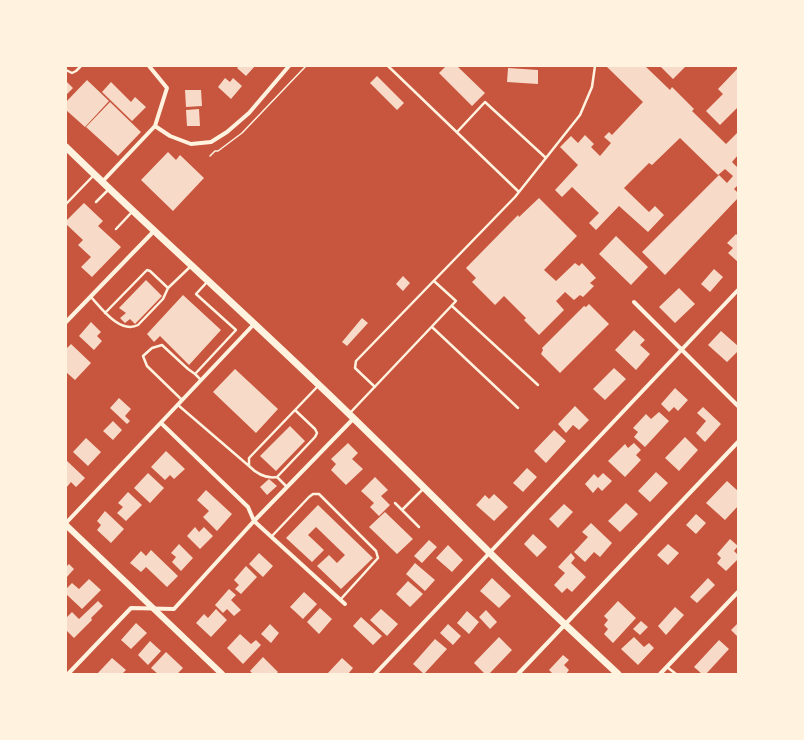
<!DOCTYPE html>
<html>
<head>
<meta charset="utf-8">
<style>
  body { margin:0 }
  #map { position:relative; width:804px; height:740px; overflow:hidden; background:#c8553d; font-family:"Golos Text",sans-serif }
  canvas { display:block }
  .frame { position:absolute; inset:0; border:67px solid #fff3e0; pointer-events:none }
</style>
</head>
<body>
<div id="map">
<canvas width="804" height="740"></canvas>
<div class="frame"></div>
</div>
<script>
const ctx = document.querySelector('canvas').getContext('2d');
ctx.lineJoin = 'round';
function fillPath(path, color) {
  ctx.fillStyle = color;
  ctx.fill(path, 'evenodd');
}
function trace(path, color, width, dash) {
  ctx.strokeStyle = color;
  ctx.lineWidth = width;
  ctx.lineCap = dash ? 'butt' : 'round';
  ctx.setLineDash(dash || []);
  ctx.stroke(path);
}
const building = new Path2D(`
  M239,66H255L246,76L237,68Z
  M446,66H457L485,93L472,106L439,73Z
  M606,66H645L670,90L672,87L694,109L692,111L726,144L738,132V155L732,162L738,168V185L734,189L738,193V198L665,275L642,252L719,175L727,183L733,176L725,169L718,175L680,138L652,165L649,163L624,188L649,212L655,206L664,215L648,232L619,206L596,230L589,223L599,213L572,187L562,197L555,190L578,165L560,147L571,136L578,143L585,135L594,144L591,147L600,156L611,143L604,137L609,132L612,135L643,102Z
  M660,66H686L673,79Z
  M508,68L538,70V84L507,82Z
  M738,68V107L720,125L706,111L723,94L718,89Z
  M377,76L404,103L397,110L370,83Z
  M225,78L230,82L233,78L242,86L231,99L218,87Z
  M87,80L109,101L85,127L66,110V102Z
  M66,81L73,88L66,95Z
  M111,82L131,102L135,97L146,107L132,121L102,92Z
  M185,90H201L202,106L186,107Z
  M110,102L141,132L118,156L86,127Z
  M199,109L200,126H187L186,110Z
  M168,152L176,160L180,155L204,178L173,211L141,180Z
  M539,198L577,236L544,270L556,281L575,263L579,266L582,263L596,278L590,283L594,286L583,297L580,295L574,300L565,292L556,301L564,310L539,335L524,320L526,318L504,296L495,305L472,282L476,278L466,268L518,215L519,217Z
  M84,203L103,221L98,226L121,247L92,277L81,267L91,257L78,245L83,240L66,224V221Z
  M736,234L738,236V262L728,253L733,248L727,243Z
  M616,236L648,267L631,285L599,254Z
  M714,269L723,277L710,292L701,284Z
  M403,276L410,283L403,291L396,284Z
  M146,280L162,296L135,324L130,319L125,323L120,318L126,313L119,308Z
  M679,288L695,304L675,323L659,307Z
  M183,295L221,330L189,365L160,336L154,342L147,334Z
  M589,304L609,324L560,373L541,354L543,350L542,348L584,306L586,307Z
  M362,318L368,323L347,346L342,342Z
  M91,322L101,332L97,336L102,341L94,350L79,336Z
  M634,330L645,340L640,345L650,354L636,370L615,350Z
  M721,331L738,346V351L727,362L708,345Z
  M71,344L91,363L75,380L66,372V349Z
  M614,368L626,379L605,400L593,389Z
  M235,369L278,409L256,433L213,392Z
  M675,388L688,400L678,411L674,407L669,412L661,404Z
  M119,398L131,409L125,416L130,421L127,424L110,408Z
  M575,406L589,420L579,430L573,425L566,433L558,424Z
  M703,407L721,424L705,442L696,433L706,421L697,413Z
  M659,412L669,421L645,447L634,437L638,432L633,428L646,414L651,419Z
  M113,421L122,430L113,440L103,431Z
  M290,426L305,441L276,471L260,456Z
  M554,430L566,441L546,463L534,451Z
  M685,437L698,450L679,471L665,458Z
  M86,438L101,452L88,466L73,452Z
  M348,443L358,453L352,459L363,469L346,485L331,470L336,464L331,459Z
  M634,443L641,450L636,455L641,460L625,477L608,461L625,444L628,448Z
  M166,451L185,469L174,479L170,475L165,480L151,467Z
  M66,460L85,478L76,487L71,482L66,488Z
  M527,468L537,477L523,492L513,483Z
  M656,472L668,483L650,502L638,491Z
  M148,473L164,488L150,503L134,488Z
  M603,473L612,481L602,491L598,487L593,493L585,484L594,474L598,478Z
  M375,477L388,490L381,496L390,505L379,516L370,507L374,503L361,491Z
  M269,479L277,486L267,495L260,487Z
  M727,481L738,491V506L725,520L706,503Z
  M206,490L232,514L217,531L203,517L209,511L197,500Z
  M128,492L142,505L126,521L117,513L123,507L118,503Z
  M494,494L508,507L494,521L476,505L485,495L489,499Z
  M626,503L638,514L620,532L608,521Z
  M564,504L573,512L558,528L549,519Z
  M318,505L373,558L341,589L317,566L329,555L337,563L345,555L316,527L308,535L324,550L312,562L286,538Z
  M105,511L124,529L111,543L97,530L101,525L97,521Z
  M385,512L413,539L397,554L369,527Z
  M696,514L706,523L696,534L686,525Z
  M591,523L612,543L600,557L594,552L585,562L574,552L588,537L582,532Z
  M195,527L199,532L204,527L213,536L200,549L187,536Z
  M533,534L547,547L537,557L524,544Z
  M730,539L738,546L734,551L738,555V559L726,571L717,563L721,558L717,554Z
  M429,540L437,547L422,563L414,556Z
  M179,544L193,558L181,571L172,562L176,557L171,553Z
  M668,544L679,553L668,565L657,555Z
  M448,545L463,560L452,572L436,558Z
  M151,550L178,576L167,587L146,567L141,572L130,563L141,551L146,556Z
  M259,553L273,566L263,577L249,564Z
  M571,553L575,558L571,563L586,577L572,592L567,588L562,593L554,585L565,573L558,567Z
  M415,563L435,580L425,591L406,574Z
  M69,564L74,569L66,578V567Z
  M246,566L257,577L241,594L235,589L239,585L234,580Z
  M492,578L511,596L499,608L480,591Z
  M708,578L715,585L697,603L690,597Z
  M89,579L101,590L82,609L66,594V589L72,583L79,589Z
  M408,581L423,594L410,607L396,594Z
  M229,589L236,595L231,600L241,610L234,616L227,609L223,613L215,605Z
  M304,592L317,604L303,619L290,607Z
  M98,601L103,606L91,618L92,620L74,638L66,630V618L72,612L79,619Z
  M618,601L636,618L613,643L604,634L608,629L604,625L608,620L604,616Z
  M675,607L684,615L666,635L658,626Z
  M320,608L332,619L319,634L307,622Z
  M216,609L227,620L211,637L196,623L204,614L208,618Z
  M381,609L398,624L387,636L370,620Z
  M486,610L497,622L490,629L479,617Z
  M467,611L479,622L469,634L457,623Z
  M361,617L382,636L373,645L353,626Z
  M641,621L648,627L640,635L633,629Z
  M136,623L147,633L131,649L121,640Z
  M738,623V637L731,630Z
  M270,624L279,633L271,643L261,634Z
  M448,624L461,636L453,645L440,633Z
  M240,634L251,644L256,640L261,645L243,664L227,648Z
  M499,637L512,650L489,674H485L474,663Z
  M634,637L644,647L649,643L654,648L638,665L621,649Z
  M435,639L447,649L424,674L413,664Z
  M719,640L729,649L706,674H702L694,667Z
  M150,641L161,651L148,665L138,655Z
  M166,652L183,668L177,674H158L151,668Z
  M563,655L569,660L564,665L569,670L566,674H553L549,670Z
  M263,657L278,672L276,674H253L250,671Z
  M112,658L126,670L122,674H97Z
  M342,658L353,668L348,674H327Z`);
const path = new Path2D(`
  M210,156L215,151H218L242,133L306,66`);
const service = new Path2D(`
  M388,66L519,192
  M66,70L72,73L76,71L81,66
  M457,132L485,102L546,158
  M96,202L109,189
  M66,204L94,175
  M116,229L132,212
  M91,297C102,309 120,334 138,325L163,299L168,288L191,266
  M452,306L538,385
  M105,313L147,270L150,271L168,288
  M432,327L518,408
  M195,374L236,330L196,294L208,281
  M375,387L355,368L356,361L515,197L580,115L592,87L595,66
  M182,400L147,366L143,356L152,348L162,345L188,369L195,374L201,380
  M178,405L249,466
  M295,410L315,429L317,433L315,437L277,477C266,479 256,473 249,466V458L319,385
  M349,414L456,301L434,281
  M277,477L287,487
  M395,503L402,510
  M419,527L402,510L424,488
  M272,536L309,497L313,494H319L376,551L378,558L340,600
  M667,667L676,674`);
const minor = new Path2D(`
  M155,126L170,136L191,144L211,142L227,132L249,113L289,66
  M102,182L155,126L167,88L149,66
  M634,302L738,406
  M66,322L154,231
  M161,423L248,507L254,521L345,604
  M66,523L255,323
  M68,674L131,608L174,609L254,521L354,418
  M375,674L738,290
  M518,674L738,442
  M660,674L738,592`);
const tertiary = new Path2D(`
  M66,525L222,674`);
const primary = new Path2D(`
  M66,147C149,228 236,305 320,386C378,441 433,497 490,553C532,594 575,634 618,674`);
fillPath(building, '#f7dbc8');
trace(path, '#fff3e0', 1.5);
trace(service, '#fff3e0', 2.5);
trace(minor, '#fff3e0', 4);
trace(tertiary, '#fff3e0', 6);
trace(primary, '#fff3e0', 7);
</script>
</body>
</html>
